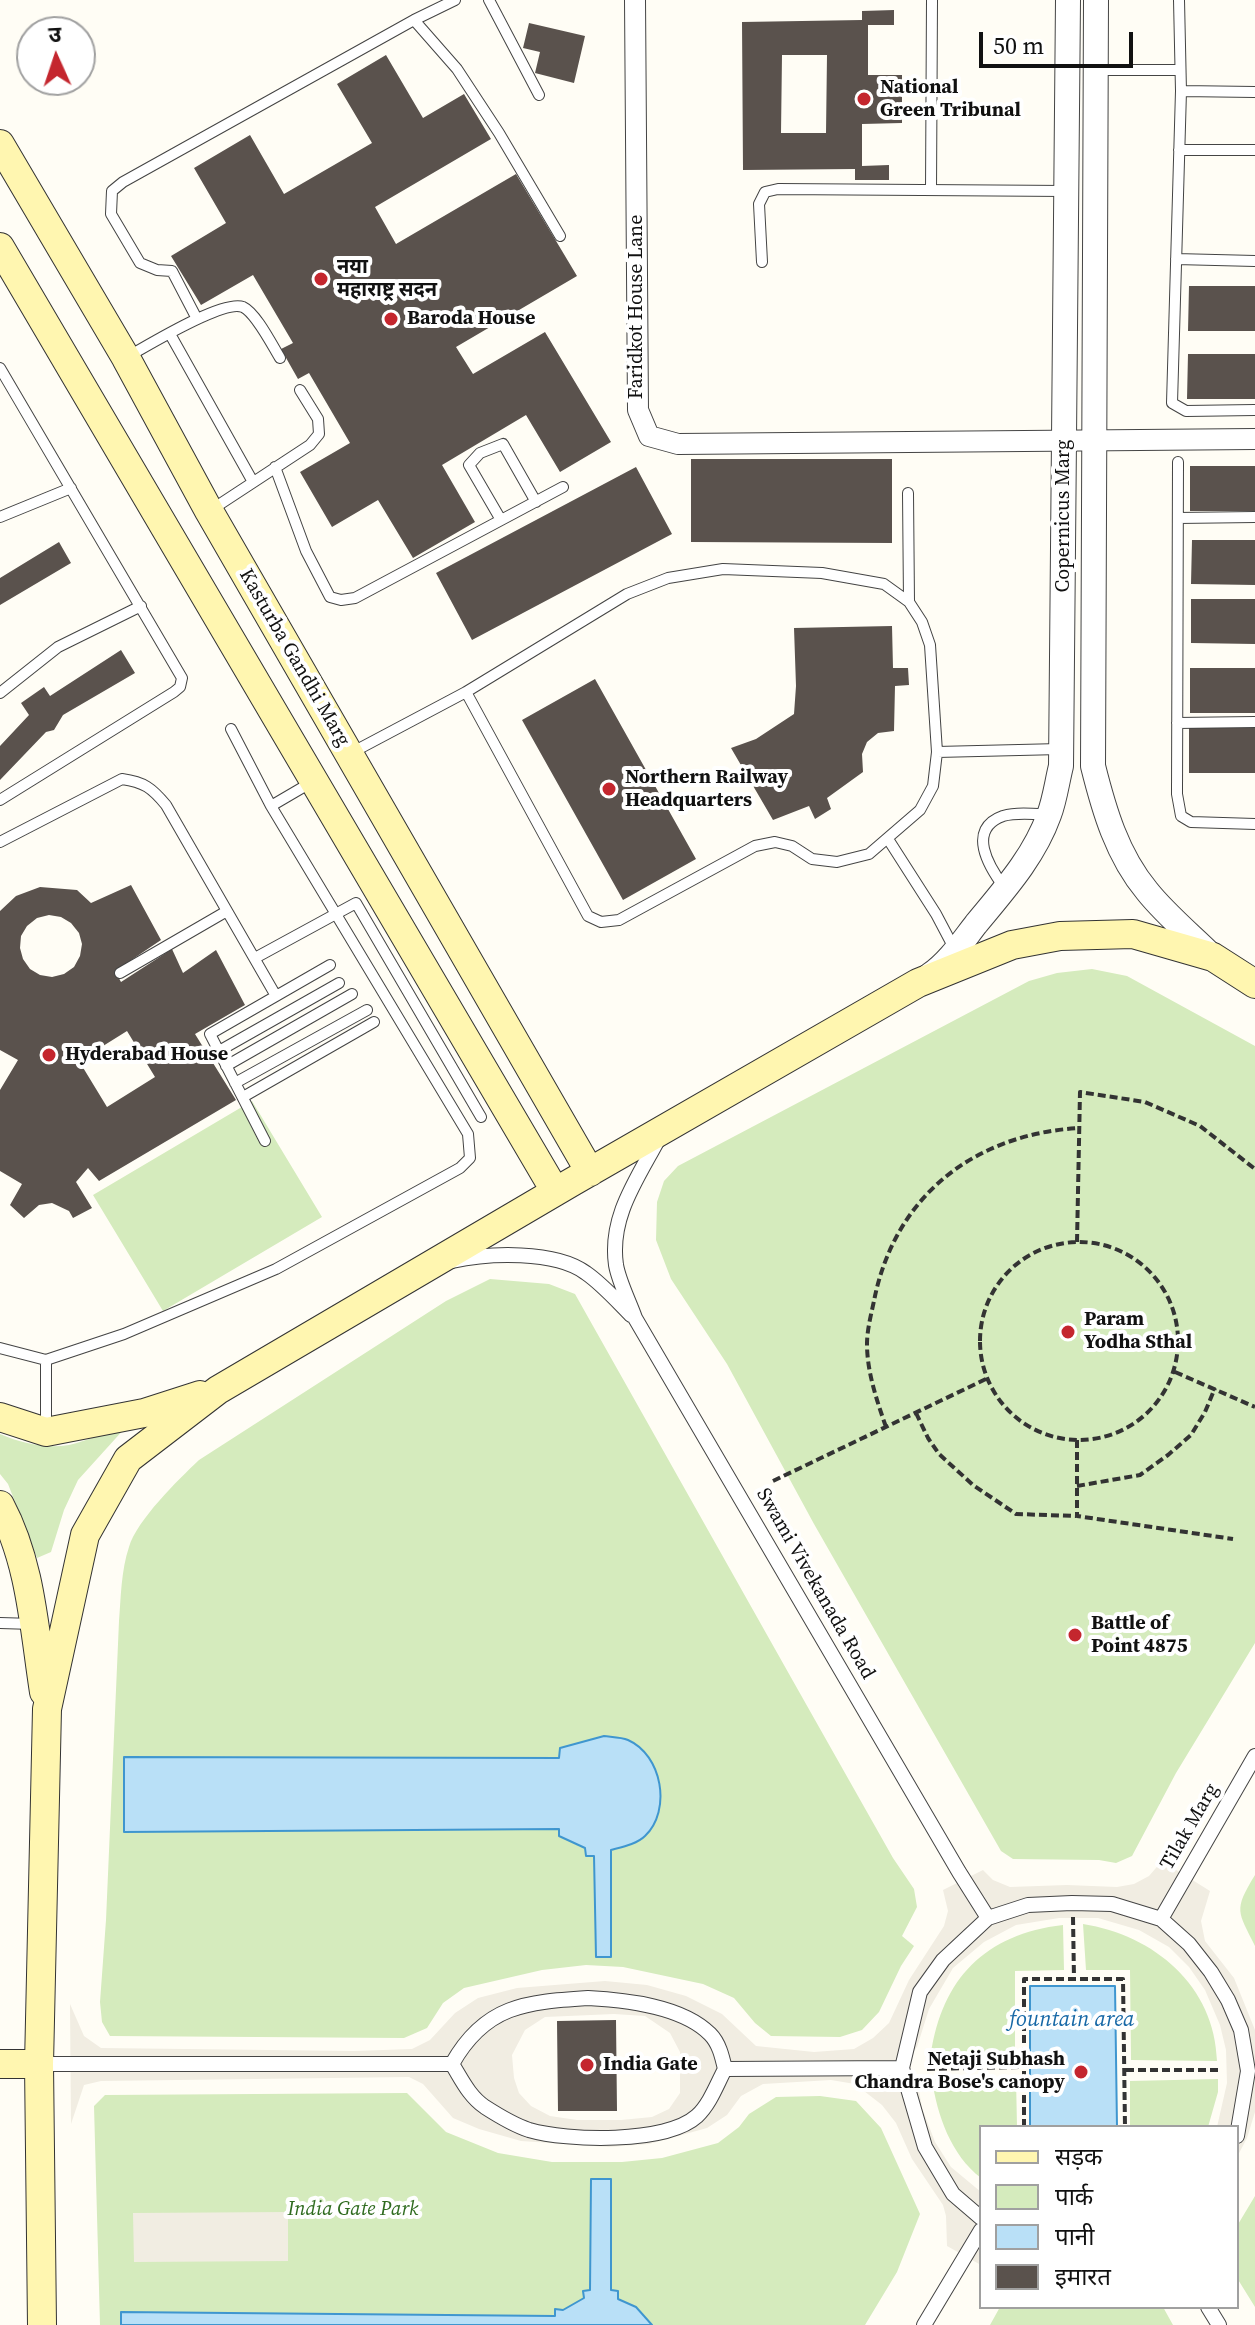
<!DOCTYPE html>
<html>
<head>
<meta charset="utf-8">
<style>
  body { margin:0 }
  #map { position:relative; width:1255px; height:2325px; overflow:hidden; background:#fffdf5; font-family:"Source Serif 4","Noto Sans Devanagari",serif }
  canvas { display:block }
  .legend { position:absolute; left:979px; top:2125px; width:260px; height:184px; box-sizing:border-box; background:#fff; border:2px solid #a0a0a0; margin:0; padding:10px 14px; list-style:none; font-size:24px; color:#111 }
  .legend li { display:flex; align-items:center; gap:16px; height:40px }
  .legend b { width:40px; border:2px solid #a0a0a0 }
  .north { position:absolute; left:16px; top:16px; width:80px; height:80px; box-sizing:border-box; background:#fff; border:2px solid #a0a0a0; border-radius:50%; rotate:357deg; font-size:22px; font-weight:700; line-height:32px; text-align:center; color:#111 }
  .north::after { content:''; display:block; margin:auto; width:28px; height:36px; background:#c4262e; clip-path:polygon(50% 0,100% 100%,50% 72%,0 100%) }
  .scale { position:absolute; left:979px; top:32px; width:154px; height:36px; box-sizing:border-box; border:4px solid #111; border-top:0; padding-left:10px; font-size:24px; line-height:28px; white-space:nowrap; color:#111; -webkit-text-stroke:6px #fff; paint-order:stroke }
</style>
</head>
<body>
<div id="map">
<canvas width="1255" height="2325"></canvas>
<ul class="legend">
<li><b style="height:10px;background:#fff6b0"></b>सड़क</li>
<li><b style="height:22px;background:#d5ebbd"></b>पार्क</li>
<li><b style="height:22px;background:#b9e0f7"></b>पानी</li>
<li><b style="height:22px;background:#5a524d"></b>इमारत</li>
</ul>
<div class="north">उ</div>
<div class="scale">50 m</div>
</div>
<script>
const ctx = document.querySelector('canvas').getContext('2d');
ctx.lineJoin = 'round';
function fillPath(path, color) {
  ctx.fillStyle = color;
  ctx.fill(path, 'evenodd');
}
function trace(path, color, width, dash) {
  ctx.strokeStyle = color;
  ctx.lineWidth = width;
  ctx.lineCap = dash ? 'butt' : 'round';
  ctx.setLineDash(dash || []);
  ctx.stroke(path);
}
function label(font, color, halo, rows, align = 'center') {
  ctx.font = font + ' "Source Serif 4","Noto Sans Devanagari",serif';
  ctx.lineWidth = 8;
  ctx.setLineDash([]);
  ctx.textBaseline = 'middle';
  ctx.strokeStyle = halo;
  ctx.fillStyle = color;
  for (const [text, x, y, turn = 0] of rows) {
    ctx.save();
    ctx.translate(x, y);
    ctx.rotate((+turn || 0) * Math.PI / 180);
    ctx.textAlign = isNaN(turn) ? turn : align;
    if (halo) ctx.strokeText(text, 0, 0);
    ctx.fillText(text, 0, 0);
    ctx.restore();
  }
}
const green = new Path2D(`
  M1092,969L1127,976L1255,1046V1643L1176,1773L1132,1856L1116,1863L1099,1860L1013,1859L1001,1851L814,1524L727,1364L671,1279L656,1240L657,1202L664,1181L678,1166L1029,981L1057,973Z
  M252,1101L322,1217L163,1311L93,1195Z
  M490,1279L549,1284L575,1294L793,1681L893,1858L914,1889L917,1907L902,1936L914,1946L901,1966L879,2012L862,2030L840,2037L771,2036L755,2023L734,1998L703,1984L623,1967L586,1965L542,1970L464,1988L443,2003L427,2028L404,2038L110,2036L102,2022L100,2002L106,1920L119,1621C121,1597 121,1571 129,1547C137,1520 178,1480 199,1460L446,1301Z
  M125,1428L78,1480L64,1510L51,1552L37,1558L8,1484L0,1474V1434C21,1443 46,1449 69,1445C88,1441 105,1431 125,1428Z
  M1255,1875V1946C1238,1911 1233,1911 1255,1875Z
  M1083,1924C1154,1935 1215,1986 1217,2061L1131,2060L1130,1970H1086Z
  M1063,1925L1064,1970L1015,1971V2055L931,2054C942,1979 985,1934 1063,1925Z
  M1016,2078L1017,2127H981V2178C951,2155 937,2115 932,2079Z
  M1218,2079V2092L1208,2127H1130V2081Z
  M407,2093L446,2132L498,2153L552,2162H622L662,2158L718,2143L739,2127L749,2114L776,2097L820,2096L856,2101L881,2128L920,2214L897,2272L865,2325H100L94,2106L105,2095Z
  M1255,2196V2307L1237,2278V2226Z
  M1000,2307H1163L1173,2325H990Z`);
const plaza = new Path2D(`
  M1162,1861L1210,1891L1201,1921L1205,1941L1234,1978L1255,2030V2112L1247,2138L1237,2157V2127H1217L1227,2083L1226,2050L1220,2025L1205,1990L1189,1967L1169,1947L1139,1930L1098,1918H1059L1016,1925L984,1942L953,1968L929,2009L917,2047L902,2068L918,2084L922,2108L935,2142L951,2167L981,2192V2265L947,2246L946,2216L943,2205L912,2159L896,2123L882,2105L855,2084L831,2080L763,2084L741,2096L727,2115L707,2128L649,2144L609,2147L521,2141L479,2129L453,2118L423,2084L409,2077L101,2081L84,2085L71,2124L70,2004L84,2036L101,2048L354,2051L412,2049L430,2040L455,2013L478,1998L517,1988L605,1981L647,1985L686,1996L722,2014L756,2046L814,2052L854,2049L873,2038L889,2023L909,1980L944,1926L948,1911L943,1890L983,1870L993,1880L1010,1887L1067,1885L1117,1887L1134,1884L1149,1876ZM614,2014L645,2016L670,2033L680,2052V2093L669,2109L652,2117L621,2120H577L550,2116L531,2106L519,2093L514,2078L512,2055L525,2030L545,2017Z
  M288,2212V2261L134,2262L133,2213Z`);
const water = new Path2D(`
  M604,1736C611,1737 621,1737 628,1740C662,1755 672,1810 645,1836C637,1844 622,1847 611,1850V1957H596L594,1856H586L585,1848L559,1836V1829L124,1832V1757L559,1758L560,1748Z
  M1030,1986H1115L1117,2127H1030Z
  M591,2179H611V2290L618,2291V2299L636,2307L652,2325H121V2312L555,2316V2309L563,2310L584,2298L583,2291L590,2290Z`);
const building = new Path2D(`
  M894,10V25H868V75H902V123L862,124V166L889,165V180H855V169L743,170L742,22L862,20V11ZM782,55H827L826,133H781Z
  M529,23L585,36L574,83L535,73L540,52L523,48Z
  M386,55L423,118L464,94L491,139L375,207L396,244L516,174L577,276L456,347L473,374L545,332L611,442L560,472L526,415L442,465L475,522L413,558L378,500L332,527L300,472L350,443L309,373L298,379L281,349L293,343L253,275L201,305L171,256L226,223L194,168L250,135L284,194L372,143L337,84Z
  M1189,286H1255V331H1188Z
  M1188,354H1255V399H1187Z
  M691,459H892V543L691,542Z
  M1190,466H1255V511H1190Z
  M636,467L672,534L472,640L436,573Z
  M1192,540H1255V585L1191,584Z
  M59,542L71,563L0,605V578Z
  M1191,599H1255V644L1191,643Z
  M892,626L893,668H908L909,685L895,686L894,731L878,733L867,742L862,754L863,772L827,798L831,809L815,819L809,806L773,820L731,748L756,739L794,714L796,686L794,628Z
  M121,650L135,673L63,715L54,730L46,732L0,780V746L29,715L21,703L44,687L50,696Z
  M1190,668H1255V713H1190Z
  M595,679L696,859L623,900L522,720Z
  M1189,728H1255V773H1189Z
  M131,885L161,940L115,971L121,982L172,949L183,973L216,950L245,1005L195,1034L236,1100L99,1181L88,1168L76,1182L92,1208L73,1218L69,1211L52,1203L39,1205L24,1218L10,1205L22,1184L0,1171V1090L18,1060L0,1050V911L16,896L40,887L77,890L91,903ZM49,915L61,917L71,923L79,933L82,944L80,956L74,967L64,974L52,977L40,975L30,969L23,959L20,948L21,936L27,926L37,918ZM127,1031L155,1077L107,1107L79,1061Z
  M616,2020L617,2111H558L557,2021Z`);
const path = new Path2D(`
  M980 1341a99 99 0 1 1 198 0a99 99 0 1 1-198 0Z
  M1077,1242L1080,1092L1145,1102L1200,1126L1255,1169
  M1175,1372L1255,1407
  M916,1413L928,1438L939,1454L973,1485L1016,1514L1076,1516
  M886,1427C877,1401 867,1372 867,1344C867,1329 872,1311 875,1296C897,1194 976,1134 1079,1128
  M1077,1440V1516L1233,1539
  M773,1481L986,1379
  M1077,1486L1140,1475L1168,1455L1191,1435L1205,1412L1215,1388
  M1073,1917L1074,1979
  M927,2069L1024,2067
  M1126,2070H1219
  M1024,2127V1979H1123L1125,2127`);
const service = new Path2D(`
  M489,0L539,95
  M1179,0L1181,91L1255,92
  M414,20L455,0
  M1098,70H1179
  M1181,91L1172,403L1186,411L1255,410
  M1179,150H1255
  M931,190L932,0
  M1176,259L1255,261
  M762,262L759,204L765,192L778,189L1066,191
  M197,319L172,271L157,270L140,263L111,214L112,191L123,182L414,20L457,69L499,133L560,236
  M170,334L253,482
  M127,357C147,346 223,299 243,307C256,313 272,345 280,358
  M0,368L182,678L180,687L174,692L0,800
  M1178,462L1177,794L1181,816L1191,822L1255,824
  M275,467L306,551L330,597L341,600L355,598L563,487
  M908,493L909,602
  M211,510L310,445L319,434L318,419L300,390
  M0,517L71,488
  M1178,518L1255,517
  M501,520L469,465L480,453L503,444L536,502
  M723,569L822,573L884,584L909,602L922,622L930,645L937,752L933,786L920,810L869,854L837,862L812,859L792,846L775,842L755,846L619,920L601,922L588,916L466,692L627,594L668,578Z
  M0,693L58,647L141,606
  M1177,723L1255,722
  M937,752L1060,749
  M351,753L466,692
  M271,806L312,782
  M888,839L936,914L955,950
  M0,842L122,779C144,782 152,788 166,805L276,996
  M1004,887C989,867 966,829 1003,816C1017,812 1035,814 1049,815
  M255,958L356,903L481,1117
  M120,973L227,911
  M219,1051L339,983
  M226,1066L352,994
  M235,1083L367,1010
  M243,1097L374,1022
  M265,1141L210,1034L330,965
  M0,1348L46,1360
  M46,1429V1360L124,1334L276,1269L460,1168L470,1158L468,1134L271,806L231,729
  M0,1623L33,1624`);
const pedestrian = new Path2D(`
  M660,1136C638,1178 609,1216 616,1265C619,1282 629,1301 635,1318L959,1872L988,1918
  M452,1261C488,1253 555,1250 586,1273C602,1284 617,1301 631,1315
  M1161,1919L1255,1756
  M588,1998C626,2000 682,2006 710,2034C719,2043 722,2056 725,2069C717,2084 710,2104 697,2116C666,2144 567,2141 529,2130C514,2125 499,2116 485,2107C469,2096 462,2080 452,2064C485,2005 526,2002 588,1998Z
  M39,2064H452
  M725,2069L902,2068
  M981,2218L953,2194L925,2147L902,2068L920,1992L943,1960L988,1918L1028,1905L1072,1903L1112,1904L1161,1919L1189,1944L1211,1972L1228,2000L1241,2030L1248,2071L1237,2136
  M1208,2307L1219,2325
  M924,2325L981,2230`);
const minor = new Path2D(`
  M635,0L638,410L649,436L678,444L1255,439`);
const tertiary = new Path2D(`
  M1096,0L1093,766C1104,810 1117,855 1147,891C1166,915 1191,935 1213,957
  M930,975C949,962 962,942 976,924C1004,890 1034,857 1049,815C1055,799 1057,782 1061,766L1068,0`);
const secondary = new Path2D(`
  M0,144L126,358L209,511L590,1172
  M0,247L555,1191
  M0,1417L46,1432L144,1413L200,1395
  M0,1505C31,1563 34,1628 44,1692
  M0,2064H39
  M42,2325L39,2064L47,1709L85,1535L128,1459L218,1390L572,1182L918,983L1012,945L1060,936L1133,934L1213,957L1255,984`);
const markers = [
  [864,99,8,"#c4262e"],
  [321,279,8,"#c4262e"],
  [391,319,8,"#c4262e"],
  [609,789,8,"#c4262e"],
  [49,1055,8,"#c4262e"],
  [1068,1332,8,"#c4262e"],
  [1075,1635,8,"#c4262e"],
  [587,2065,8,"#c4262e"],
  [1081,2072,8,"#c4262e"]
];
const poiNames = [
  ["National",880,88],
  ["Green Tribunal",880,111],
  ["नया",337,268],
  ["महाराष्ट्र सदन",337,291],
  ["Baroda House",407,319],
  ["Northern Railway",625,778],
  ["Headquarters",625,801],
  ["Hyderabad House",65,1055],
  ["Param",1084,1320],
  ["Yodha Sthal",1084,1343],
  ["Battle of",1091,1624],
  ["Point 4875",1091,1647],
  ["Netaji Subhash",1065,2060,"right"],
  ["Chandra Bose's canopy",1065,2083,"right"],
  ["India Gate",603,2065]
];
const streetNames = [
  ["Faridkot House Lane",637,307,-90],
  ["Copernicus Marg",1064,516,-90],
  ["Kasturba Gandhi Marg",294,658,60],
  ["Swami Vivekanada Road",815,1584,60],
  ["Tilak Marg",1190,1827,-60]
];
const parkNames = [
  ["India Gate Park",353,2210]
];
const waterNames = [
  ["fountain area",1072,2020]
];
fillPath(green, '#d5ebbd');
fillPath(plaza, '#f1ede2');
fillPath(water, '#b9e0f7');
trace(water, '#3f96cf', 2);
fillPath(building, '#5a524d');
trace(service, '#444', 12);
trace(pedestrian, '#444', 16);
trace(minor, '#444', 22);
trace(tertiary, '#444', 26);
trace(secondary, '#333', 30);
trace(path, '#333', 4, [8, 4]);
trace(service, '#fff', 10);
trace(pedestrian, '#fff', 14);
trace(minor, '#fff', 20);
trace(tertiary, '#fff', 24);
trace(secondary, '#fff6b0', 28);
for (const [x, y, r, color] of markers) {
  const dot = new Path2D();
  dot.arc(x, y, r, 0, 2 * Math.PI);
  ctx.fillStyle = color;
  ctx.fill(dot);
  trace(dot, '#fff', 3);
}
label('bold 20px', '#111', '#fff', poiNames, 'left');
label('20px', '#111', '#fff', streetNames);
label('italic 20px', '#2f6b1f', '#fff', parkNames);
label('italic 22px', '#1768a6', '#fff', waterNames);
</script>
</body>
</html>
